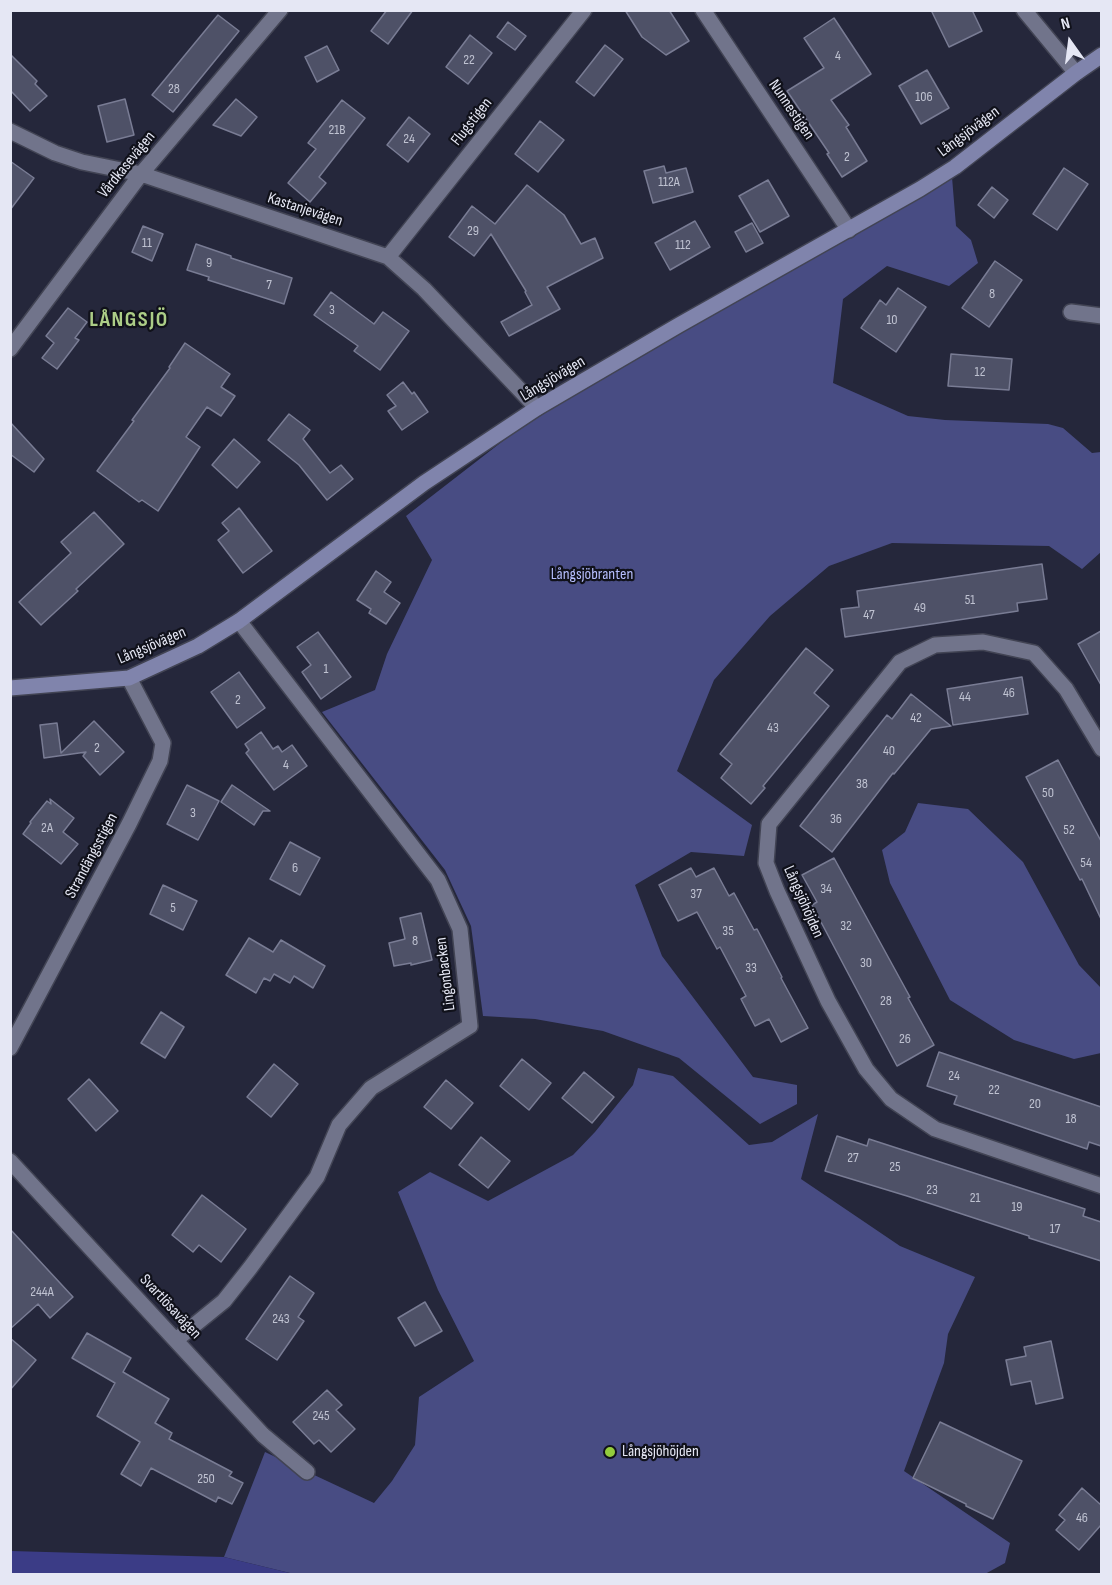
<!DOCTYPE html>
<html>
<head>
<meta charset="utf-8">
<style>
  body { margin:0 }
  #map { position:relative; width:1112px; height:1585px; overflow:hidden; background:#25273b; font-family:"Sofia Sans Condensed",sans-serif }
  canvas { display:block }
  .frame { position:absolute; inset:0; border:12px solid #e5e7f4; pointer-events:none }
  .north { position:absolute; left:1040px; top:12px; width:60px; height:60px; -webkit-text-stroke:4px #10111a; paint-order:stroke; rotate:346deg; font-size:16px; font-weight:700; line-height:24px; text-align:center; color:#e5e7f4 }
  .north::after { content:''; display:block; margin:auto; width:21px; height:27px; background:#e5e7f4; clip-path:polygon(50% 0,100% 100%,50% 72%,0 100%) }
</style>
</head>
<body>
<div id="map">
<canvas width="1112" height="1585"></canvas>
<div class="frame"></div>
<div class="north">N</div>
</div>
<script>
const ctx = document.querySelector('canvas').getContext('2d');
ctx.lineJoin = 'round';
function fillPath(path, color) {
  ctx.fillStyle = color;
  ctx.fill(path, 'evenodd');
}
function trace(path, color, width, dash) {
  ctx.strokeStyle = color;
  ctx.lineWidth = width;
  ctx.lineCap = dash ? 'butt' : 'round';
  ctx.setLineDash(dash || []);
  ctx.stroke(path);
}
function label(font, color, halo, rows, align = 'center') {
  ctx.font = font + ' "Sofia Sans Condensed",sans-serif';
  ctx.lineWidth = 4.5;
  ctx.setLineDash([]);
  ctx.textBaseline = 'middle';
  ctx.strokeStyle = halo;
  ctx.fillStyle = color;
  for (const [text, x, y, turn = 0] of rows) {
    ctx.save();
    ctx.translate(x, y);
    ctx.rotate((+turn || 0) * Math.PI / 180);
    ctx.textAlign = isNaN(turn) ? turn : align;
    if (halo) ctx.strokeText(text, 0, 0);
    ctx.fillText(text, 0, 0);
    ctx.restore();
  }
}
const green = new Path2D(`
  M952,177L956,226L971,240L978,263L949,286L887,266L843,299L833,383L908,416L945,420L1048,424L1063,428L1092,453L1101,452V552L1082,569L1049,546L892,543L829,566L770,616L714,680L677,771L752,825L744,856L691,852L635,885L662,956L753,1077L797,1085V1104L760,1124L679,1058L603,1031L535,1019L483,1016L471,926L445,870L322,712L375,690L387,654L432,560L406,516L539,413Z
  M918,803L968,809L1023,862L1079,965L1101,988V1053L1074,1059L1014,1040L950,1000L890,883L882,850L905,832Z
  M638,1068L673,1076L749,1145L772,1142L818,1114L801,1179L900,1246L975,1277L948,1334L944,1363L904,1471L1010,1543L1005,1563L985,1574H294L224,1557L265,1452L374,1503L392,1481L415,1445L419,1397L474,1361L438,1290L398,1192L430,1172L488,1201L573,1155L595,1132L633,1085Z`);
const water = new Path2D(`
  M11,1551L224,1557L294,1574H11Z`);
const building = new Path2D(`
  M387,10H413L388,44L371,31Z
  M625,10H669L689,41L666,55L642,37Z
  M931,10H972L982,31L949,47Z
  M218,15L239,31L173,112L152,95Z
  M834,18L871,74L831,100L849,125L846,127L867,161L842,177L827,154L829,153L787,91L824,68L804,38Z
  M508,22L526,36L515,50L497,37Z
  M470,35L492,53L468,84L446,67Z
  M605,45L623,59L594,96L576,82Z
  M327,46L339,70L317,82L305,57Z
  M10,54L37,81L35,84L47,96L30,111L10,90Z
  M927,70L949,108L921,124L899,86Z
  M125,99L134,135L107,142L98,106Z
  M236,99L257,117L241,136L213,125Z
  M342,100L365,118L319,177L326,183L310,202L288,183L316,149L308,143Z
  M409,117L430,134L408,162L387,145Z
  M540,121L564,140L538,172L515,154Z
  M10,161L34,178L10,210Z
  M664,166L666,173L686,168L693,192L653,203L644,171Z
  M1064,168L1088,184L1057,230L1033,214Z
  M768,180L789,216L760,232L739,196Z
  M527,185L564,215L581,244L595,238L603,258L547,287L560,309L509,336L501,322L532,305L525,292L526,291L491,234L474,256L449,237L472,206L495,224Z
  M992,187L1008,200L994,218L978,205Z
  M695,221L710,247L670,270L655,243Z
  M752,223L763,243L746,252L735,232Z
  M143,226L163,234L152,261L132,252Z
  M196,244L231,256V258L292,278L284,304L208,280L209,277L187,270Z
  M995,261L1022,280L989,327L962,308Z
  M898,288L926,307L896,352L861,328L880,300L886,305Z
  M331,292L374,324L383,312L409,331L380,370L354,351L358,346L314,315Z
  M68,308L87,322L75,338L79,340L57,369L42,358L54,343L46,336Z
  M185,343L230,374L221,387L235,396L221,416L207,407L186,437L200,447L158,511L142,500L139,502L97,471L134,421L132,420L170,368L169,367Z
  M951,354L1012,359L1009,390L948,386Z
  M403,382L412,394L414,392L428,412L402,430L388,411L396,406L387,395Z
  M289,414L310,430L303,439L330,473L341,465L353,479L327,500L299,465L268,440Z
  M10,422L44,459L34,472L10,454Z
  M234,439L260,462L237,488L212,465Z
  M239,508L272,551L243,573L218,540L229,531L222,523Z
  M94,512L124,544L76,589L78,591L41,625L19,602L71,553L61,542Z
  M1042,564L1047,599L1017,603L1018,611L845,637L841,609L859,607L857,591Z
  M376,571L391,582L384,592L400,603L386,624L369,613L371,609L357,600Z
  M1101,631V685L1078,644Z
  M318,632L351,677L321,699L302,672L311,665L297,647Z
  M806,648L833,670L814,693L829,706L763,786L765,788L751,804L721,778L732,764L720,754Z
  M239,672L265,708L237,728L211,692Z
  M1022,677L1028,714L953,725L947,689Z
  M911,694L951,726L931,729L894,774L893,773L832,852L800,826L887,715L892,719Z
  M94,721L124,752L100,775L83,756L86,752L44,758L40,725L57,723L61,753Z
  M261,732L273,749L278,746L282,752L292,745L307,766L274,790L246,753L249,750L245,744Z
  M1058,760L1101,841V919L1082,879L1080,880L1026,777Z
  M187,785L219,801L198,840L167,824Z
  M232,785L270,811H263L254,825L221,802Z
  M50,799L74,818L63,832L78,844L61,864L23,834L31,823L30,822L47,801L51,804Z
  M290,842L320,858L300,895L270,879Z
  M834,858L910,997L908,998L934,1045L897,1066L812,905L817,902L802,875Z
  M691,868L696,877L714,868L729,896L734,893L754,930L757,929L782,977L781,978L808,1028L781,1042L769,1019L755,1026L741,999L746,996L720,947L717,949L697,912L678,921L659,885Z
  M163,885L197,901L183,930L150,914Z
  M421,913L432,960L411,965V963L394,966L389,943L405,939L400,918Z
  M249,938L273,952L281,940L325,966L313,988L294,976L290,983L274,974L270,981L264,978L256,993L226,975Z
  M161,1012L184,1027L165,1058L141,1043Z
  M939,1052L1101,1107V1146L1089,1142L1087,1149L954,1104L957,1096L927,1086Z
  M522,1059L551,1083L529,1110L500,1086Z
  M274,1064L298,1084L271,1117L247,1097Z
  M584,1072L614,1097L592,1123L562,1098Z
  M89,1079L118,1111L96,1131L68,1099Z
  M446,1080L473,1103L451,1129L424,1107Z
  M837,1136L867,1146L869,1139L1085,1209L1083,1216L1101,1222V1261L1029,1238V1236L907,1196L825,1171Z
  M481,1137L510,1161L488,1188L459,1165Z
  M202,1195L246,1229L221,1262L199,1245L193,1252L172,1235Z
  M10,1229L73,1297L50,1318L38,1304L10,1329Z
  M290,1276L314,1293L298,1317L304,1321L277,1360L246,1339Z
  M425,1302L442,1331L415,1346L398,1318Z
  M87,1333L131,1358L123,1372L169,1399L155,1423L172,1433L169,1439L232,1472L229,1476L243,1483L232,1504L218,1497L216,1502L151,1468L141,1486L121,1474L140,1442L97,1416L115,1383L72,1358Z
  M10,1338L36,1360L10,1390Z
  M1051,1341L1063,1398L1036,1404L1031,1381L1011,1385L1006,1360L1026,1356L1024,1347Z
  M327,1390L342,1405L336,1410L355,1429L331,1452L319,1440L314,1444L293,1422Z
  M940,1422L1022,1461L993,1519L966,1506V1504L913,1478Z
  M1082,1488L1101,1505V1525L1079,1550L1056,1530L1065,1520L1059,1515Z`);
const street = new Path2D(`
  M703,10L849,230
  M1024,10L1076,73
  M10,131L55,153L82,162L141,174L388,257L424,289L537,408
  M388,257L584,10
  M1071,312L1102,316
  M10,349L141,174L280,10
  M1102,749L1066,689L1034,653L983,642L935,645L900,662L769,824L766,863L777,891L828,1001L866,1069L891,1099L935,1129L1102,1186
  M10,1048L129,824L160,761L163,743L129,678
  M10,1161L263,1435L307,1472
  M176,1340L224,1301L250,1268L317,1177L339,1125L371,1088L470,1026L460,929L438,880L239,621`);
const secondary = new Path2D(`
  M10,688L129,678L198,646L239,621L424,483L537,408L679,325L920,189L955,167L1076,73L1102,55`);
const markers = [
  [610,1452,6,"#94cc3d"]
];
const numberNames = [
  ["4",838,56],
  ["22",469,60],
  ["28",174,89],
  ["106",924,97],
  ["21B",337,130],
  ["24",409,139],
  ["2",847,157],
  ["112A",669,182],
  ["29",473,231],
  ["11",147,243],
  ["112",683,245],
  ["9",209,263],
  ["7",269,285],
  ["8",992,294],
  ["3",332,310],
  ["10",892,320],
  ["12",980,372],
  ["51",970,600],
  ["49",920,608],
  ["47",869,615],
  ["1",326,669],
  ["46",1009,693],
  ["44",965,697],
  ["2",238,700],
  ["42",916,718],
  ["43",773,728],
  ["2",97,748],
  ["40",889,751],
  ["4",286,765],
  ["38",862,784],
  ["50",1048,793],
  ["3",193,813],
  ["36",836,819],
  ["2A",47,828],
  ["52",1069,830],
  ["54",1086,863],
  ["6",295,868],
  ["34",826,889],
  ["37",696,894],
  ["5",173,908],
  ["32",846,926],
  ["35",728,931],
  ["8",415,941],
  ["30",866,963],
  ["33",751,968],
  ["28",886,1001],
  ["26",905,1039],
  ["24",954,1076],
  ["22",994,1090],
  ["20",1035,1104],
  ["18",1071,1119],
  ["27",853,1158],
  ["25",895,1167],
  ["23",932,1190],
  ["21",975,1198],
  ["19",1017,1207],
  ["17",1055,1229],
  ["244A",42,1292],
  ["243",281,1319],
  ["245",321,1416],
  ["250",206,1479],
  ["46",1082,1518]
];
const streetNames = [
  ["Nunnestigen",791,110,56],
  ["Flugstigen",472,122,-52],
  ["Långsjövägen",969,132,-37],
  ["Vårdkasevägen",127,165,-51],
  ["Kastanjevägen",305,210,18],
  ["Långsjövägen",553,379,-31],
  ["Långsjövägen",152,646,-23],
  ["Strandängsstigen",92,856,-62],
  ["Långsjöhöjden",803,902,66],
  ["Lingonbacken",446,974,-97],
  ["Svartlösavägen",170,1307,47]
];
const parkNames = [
  ["Långsjöbranten",592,575]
];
const poiNames = [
  ["Långsjöhöjden",622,1452]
];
const districtNames = [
  ["LÅNGSJÖ",129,320]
];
fillPath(green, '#484c83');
fillPath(water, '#3b3c86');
fillPath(building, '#4e5167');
trace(building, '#797c94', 1.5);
trace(street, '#424454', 18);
trace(secondary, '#424454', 18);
trace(street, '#71748b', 15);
trace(secondary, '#8084ac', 15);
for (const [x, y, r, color] of markers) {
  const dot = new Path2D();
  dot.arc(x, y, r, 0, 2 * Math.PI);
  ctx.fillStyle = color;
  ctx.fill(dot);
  trace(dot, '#10111a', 2);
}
label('14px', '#bfc2d1', null, numberNames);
label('16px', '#e5e7f4', '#10111a', streetNames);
label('16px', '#b5bdfc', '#10111a', parkNames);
label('16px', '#e5e7f4', '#10111a', poiNames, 'left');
ctx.letterSpacing = '1.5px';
label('bold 22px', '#accd87', '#10111a', districtNames);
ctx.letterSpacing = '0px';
</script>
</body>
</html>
